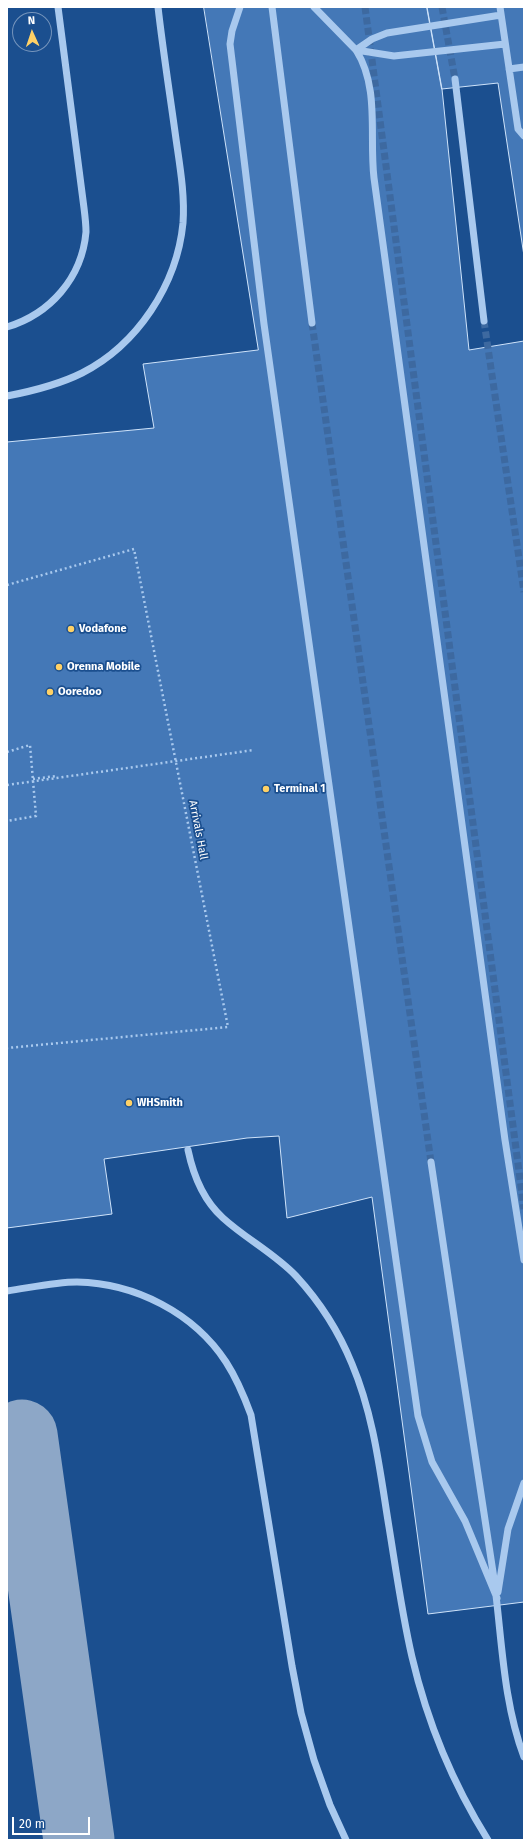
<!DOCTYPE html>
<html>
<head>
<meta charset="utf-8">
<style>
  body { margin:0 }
  #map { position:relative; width:531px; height:1847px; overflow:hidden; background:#1b4f8f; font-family:"Fira Sans",sans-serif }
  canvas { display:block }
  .frame { position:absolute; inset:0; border:8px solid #fff; pointer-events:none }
  .north { position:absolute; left:12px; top:12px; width:40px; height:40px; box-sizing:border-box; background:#1b4f8f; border:1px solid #7695bc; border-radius:50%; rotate:357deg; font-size:11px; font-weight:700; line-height:16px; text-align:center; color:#fff }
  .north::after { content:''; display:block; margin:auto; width:14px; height:18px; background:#ffd166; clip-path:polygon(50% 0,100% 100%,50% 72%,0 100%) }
  .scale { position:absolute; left:12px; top:1817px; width:78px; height:18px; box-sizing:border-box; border:2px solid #fff; border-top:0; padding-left:5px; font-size:12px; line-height:14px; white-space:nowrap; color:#fff; -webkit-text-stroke:3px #1b4f8f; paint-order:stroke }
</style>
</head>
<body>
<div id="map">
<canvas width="531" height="1847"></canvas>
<div class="frame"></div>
<div class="north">N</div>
<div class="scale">20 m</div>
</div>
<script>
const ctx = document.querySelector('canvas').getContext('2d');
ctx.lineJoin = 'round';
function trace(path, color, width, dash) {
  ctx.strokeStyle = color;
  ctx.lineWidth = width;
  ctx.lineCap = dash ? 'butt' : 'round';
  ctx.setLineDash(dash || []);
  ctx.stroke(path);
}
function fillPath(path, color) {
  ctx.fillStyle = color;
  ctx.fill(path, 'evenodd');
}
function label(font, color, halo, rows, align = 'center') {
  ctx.font = font + ' "Fira Sans",sans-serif';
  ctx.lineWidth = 3.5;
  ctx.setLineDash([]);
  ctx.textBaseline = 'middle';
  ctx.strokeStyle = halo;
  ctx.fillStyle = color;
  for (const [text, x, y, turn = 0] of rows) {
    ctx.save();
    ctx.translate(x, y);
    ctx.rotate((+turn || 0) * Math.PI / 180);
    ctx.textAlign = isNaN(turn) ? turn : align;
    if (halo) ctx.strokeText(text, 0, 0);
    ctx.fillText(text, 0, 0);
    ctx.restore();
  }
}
const taxiway = new Path2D(`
  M22,1435L79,1840`);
const building = new Path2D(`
  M204,7H427L442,89L469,350L524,341V1602L428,1614L372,1197L287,1218L279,1136L247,1138L104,1159L112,1214L7,1228V442L154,428L143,364L258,350Z
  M427,7H524V256L498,83L442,89Z`);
const minorTunnel = new Path2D(`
  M365,7L524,1209
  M442,7L455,79
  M484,321L524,592
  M312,323L431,1162`);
const path = new Path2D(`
  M7,585L134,549L228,1027L7,1048
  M7,752L30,745L36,816L7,821
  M33,779L56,776
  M7,785L254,750`);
const minor = new Path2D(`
  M240,7L232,31L230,44L264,324L418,1416L432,1462L465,1521L497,1598
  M272,7L312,323
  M314,7L356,50C380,88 369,136 374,178L505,1140L524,1260
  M500,7L518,129L524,136
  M356,50L372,39L387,33L501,15
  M356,50L394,56L505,44
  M509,69L524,67
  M455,79L484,321
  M7,327C50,314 82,278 86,232C86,224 85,216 84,208L58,7
  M7,396C33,391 58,385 82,373C137,345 177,285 183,223C185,195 180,167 176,139C170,95 163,51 158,7
  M188,1150C193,1174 203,1200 223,1218C246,1239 274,1253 296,1276C319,1301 339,1332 352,1364C374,1416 380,1472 389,1527C396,1570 402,1614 412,1657C427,1721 453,1784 488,1840
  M431,1162C451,1299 472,1435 493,1572C502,1633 502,1699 524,1757
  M7,1291C29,1288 54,1282 77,1282C135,1283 194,1313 226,1362C237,1379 244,1396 251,1415L292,1666L301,1713L314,1760L330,1805L346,1840
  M498,1592L508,1529L524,1483`);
const markers = [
  [71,629,4,"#ffd166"],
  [59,667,4,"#ffd166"],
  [50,692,4,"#ffd166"],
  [266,789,4,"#ffd166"],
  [129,1103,4,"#ffd166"]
];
const poiNames = [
  ["Vodafone",79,629],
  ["Orenna Mobile",67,667],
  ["Ooredoo",58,692],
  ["Terminal 1",274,789],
  ["WHSmith",137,1103]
];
const streetNames = [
  ["Arrivals Hall",198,830,79]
];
trace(taxiway, '#8da7c7', 71);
fillPath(building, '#4478b7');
trace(building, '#cfe3fa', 1);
trace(minorTunnel, '#3d69a0', 7, [7, 3.5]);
trace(path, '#a9c9ee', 2.5, [2, 3]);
trace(minor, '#a9c9ee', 7);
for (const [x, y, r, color] of markers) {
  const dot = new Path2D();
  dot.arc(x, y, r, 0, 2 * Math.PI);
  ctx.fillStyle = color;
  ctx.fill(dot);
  trace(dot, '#1b4f8f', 1.5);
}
label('bold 11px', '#fff', '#1b4f8f', poiNames, 'left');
label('11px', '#fff', '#1b4f8f', streetNames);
</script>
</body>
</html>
